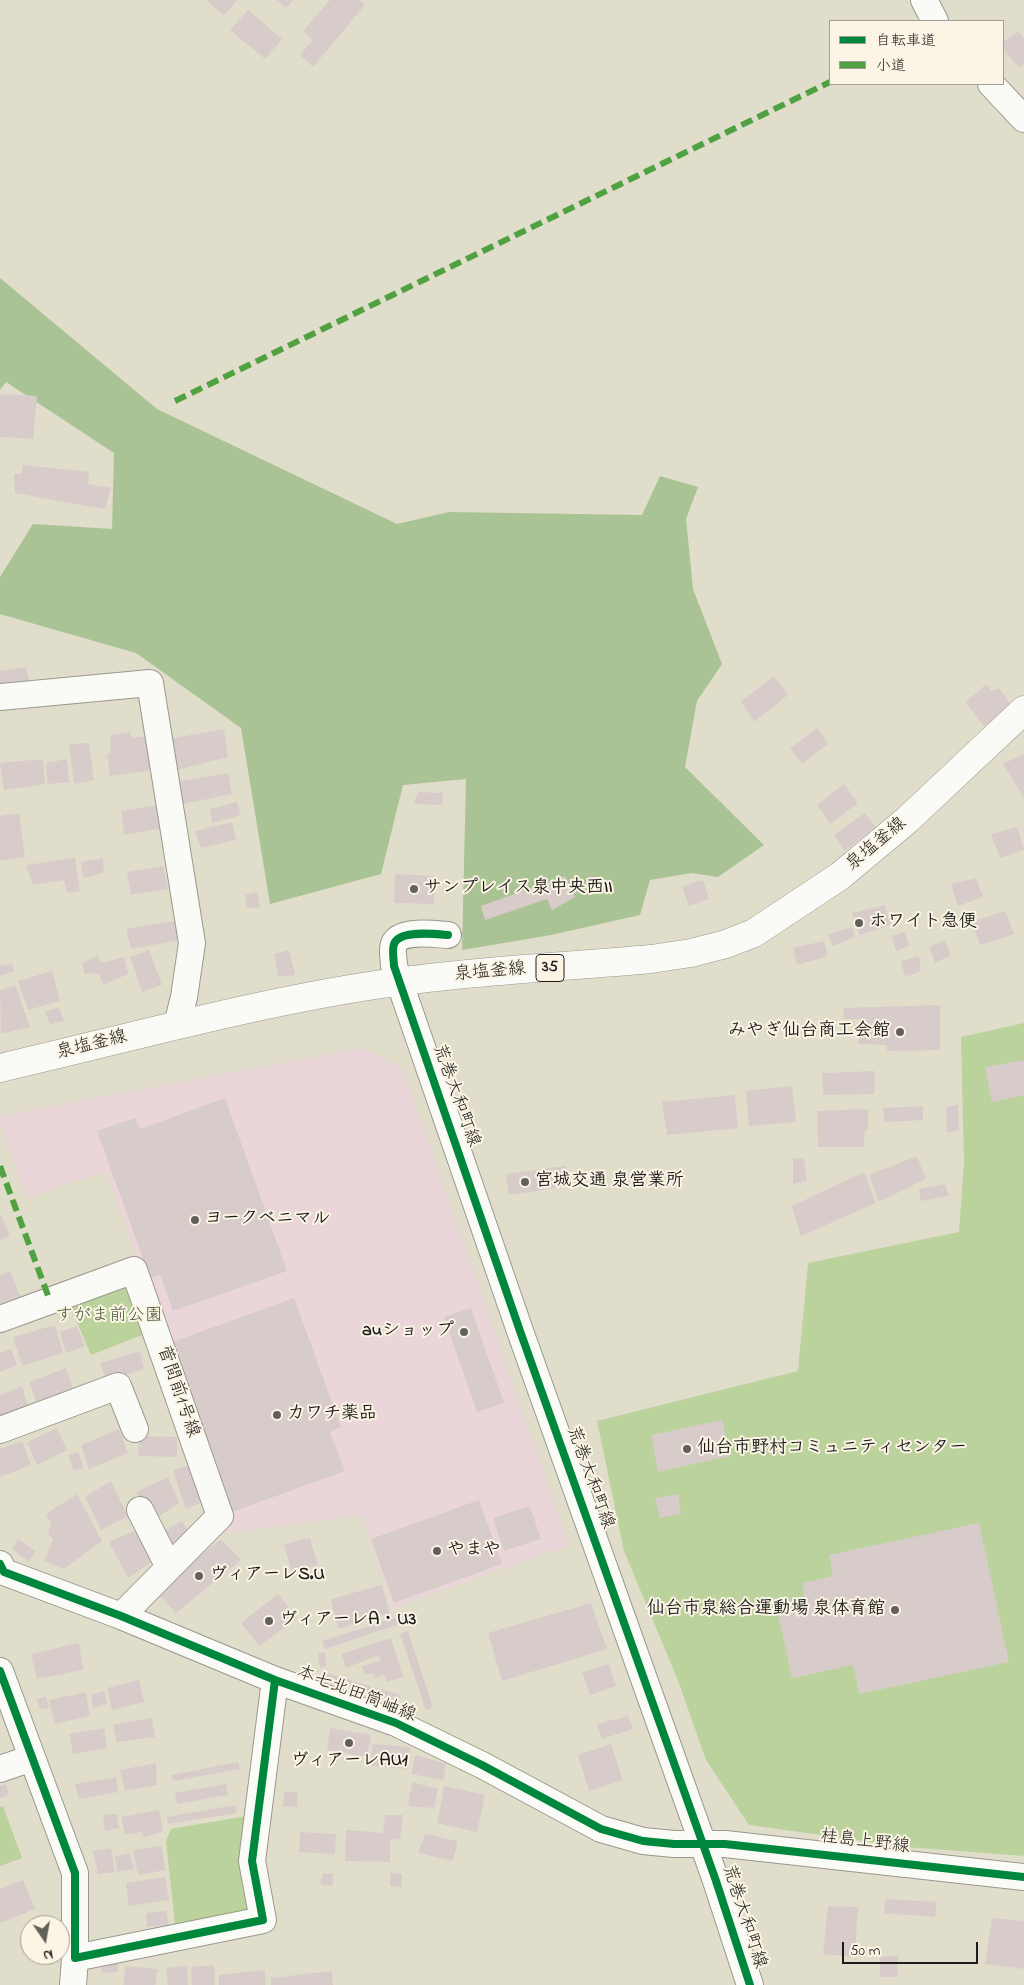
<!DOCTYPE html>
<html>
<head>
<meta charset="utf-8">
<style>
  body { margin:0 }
  #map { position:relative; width:1024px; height:1985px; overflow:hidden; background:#e1ddcb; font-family:"Indie Flower","Klee One",sans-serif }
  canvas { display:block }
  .legend { position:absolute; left:829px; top:20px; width:175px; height:65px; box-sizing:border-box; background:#fcf5e5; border:1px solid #a29e95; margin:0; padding:6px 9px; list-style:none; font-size:15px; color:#1c1c1c }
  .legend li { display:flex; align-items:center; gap:10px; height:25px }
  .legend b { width:25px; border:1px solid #a29e95 }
  .north { position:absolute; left:20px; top:1915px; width:50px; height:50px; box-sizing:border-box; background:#fcf5e5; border:1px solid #a29e95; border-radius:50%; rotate:168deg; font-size:14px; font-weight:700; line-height:20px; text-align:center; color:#1c1c1c }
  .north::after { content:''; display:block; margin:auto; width:18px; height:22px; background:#616059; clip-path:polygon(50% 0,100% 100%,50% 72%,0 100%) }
  .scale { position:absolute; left:842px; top:1942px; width:136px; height:22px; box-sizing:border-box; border:2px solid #1c1c1c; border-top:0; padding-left:6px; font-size:15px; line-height:18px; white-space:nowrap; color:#1c1c1c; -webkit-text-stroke:4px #fcf5e5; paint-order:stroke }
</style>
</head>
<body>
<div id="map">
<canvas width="1024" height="1985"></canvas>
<ul class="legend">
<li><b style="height:6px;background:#00873e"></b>自転車道</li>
<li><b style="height:6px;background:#4fa141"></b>小道</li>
</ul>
<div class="north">N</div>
<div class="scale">50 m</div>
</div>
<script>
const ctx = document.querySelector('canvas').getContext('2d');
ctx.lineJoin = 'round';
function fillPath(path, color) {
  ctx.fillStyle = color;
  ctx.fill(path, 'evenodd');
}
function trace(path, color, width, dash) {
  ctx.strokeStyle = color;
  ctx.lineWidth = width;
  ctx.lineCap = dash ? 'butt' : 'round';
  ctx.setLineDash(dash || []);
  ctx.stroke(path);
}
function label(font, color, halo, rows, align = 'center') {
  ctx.font = font + ' "Indie Flower","Klee One",sans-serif';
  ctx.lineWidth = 4;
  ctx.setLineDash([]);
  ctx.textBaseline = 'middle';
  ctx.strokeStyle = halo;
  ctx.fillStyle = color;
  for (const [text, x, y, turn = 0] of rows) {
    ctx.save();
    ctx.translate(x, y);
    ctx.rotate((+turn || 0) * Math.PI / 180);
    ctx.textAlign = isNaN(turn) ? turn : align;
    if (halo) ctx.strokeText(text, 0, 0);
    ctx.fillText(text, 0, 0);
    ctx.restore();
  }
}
const built = new Path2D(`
  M362,1048L403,1070L569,1545L393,1608L362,1515L219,1534L228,1513L106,1171L27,1198L0,1125V1116Z`);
const green = new Path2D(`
  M1024,1023V1856L906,1847L749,1825L706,1760L677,1678L624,1551L597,1421L798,1371L808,1263L959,1232L964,1162L961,1037Z
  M117,1283L130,1289L147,1333L91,1355L69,1303Z
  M3,1806L22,1858L0,1866V1807Z
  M252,1815L250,1910L175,1924L166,1841L171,1829Z`);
const forest = new Path2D(`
  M0,278L157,409L397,524L449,512L642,515L660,476L698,487L686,519L693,589L722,664L697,701L685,767L764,845L718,877L691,873L650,880L640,915L551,935L462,950L466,779L403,785L381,874L270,904L241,728L136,653L0,614V577L33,524L112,529L114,453L6,382L0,390Z`);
const building = new Path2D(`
  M206,0H237L224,15Z
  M277,0H293L286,8Z
  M330,0H359L365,5L313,67L300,55L313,40L303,31Z
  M248,10L282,39L265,59L230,30Z
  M1018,31L1024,38V64L1019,68L1004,50L1005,48L1003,46V42Z
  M0,394L37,396L33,439L0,437Z
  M23,465L89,472L88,484L111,488L105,509L15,493L14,474H22Z
  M26,667L31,688L0,691V671Z
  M774,676L788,695L754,722L741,701Z
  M986,684L991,691L999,688L1012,706L984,727L966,702Z
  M817,728L828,744L802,764L790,748Z
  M224,729L228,757L173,771L169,739Z
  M130,732L132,738L147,736L153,770L110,776L107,754L111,753L110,735Z
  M89,743L94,780L74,784L69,744Z
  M1024,754V798L1003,764Z
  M43,759L45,784L4,790L0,763Z
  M67,759L69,782L48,784L46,763Z
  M228,773L232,794L178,805L174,782Z
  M844,784L858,803L830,824L817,805Z
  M418,792L443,793L442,805L414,804Z
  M237,802L241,815L212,823L210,809Z
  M159,805L162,828L124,835L121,811Z
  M19,813L25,857L0,861V816Z
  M865,813L876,827L844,851L834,835Z
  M232,822L236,840L201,848L195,831Z
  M1017,827L1024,850L1000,858L991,834Z
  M75,858L80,891L67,893L64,880L33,885L26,865Z
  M103,858L104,873L83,878L81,862Z
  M163,866L168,889L131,895L127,872Z
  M395,874L435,876L434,904L394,903Z
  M565,876L575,897L552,910L547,899L485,920L481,906Z
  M976,878L983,897L958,906L951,884Z
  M703,880L709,899L689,906L682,886Z
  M257,892L260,907L247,908L245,895Z
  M885,905L890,925L860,935L852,913Z
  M1005,911L1014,934L980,945L971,922Z
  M181,920L186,939L131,949L126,929Z
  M853,927L855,937L833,946L828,934Z
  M905,932L909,946L896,951L892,936Z
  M945,940L951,955L935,963L929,947Z
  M824,941L828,956L797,965L793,948Z
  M149,950L162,985L142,992L130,957Z
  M289,950L295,975L278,977L274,954Z
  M98,956L101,963L124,957L128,974L103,985L99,973L85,974L82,963Z
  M919,956L921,971L905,977L901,961Z
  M12,964L14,971L0,976V966Z
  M52,971L60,1001L28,1010L18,981Z
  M15,985L30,1027L1,1034L0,990Z
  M940,1005V1050L887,1051V1045L858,1044L861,1019H843L844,1008Z
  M59,1007L64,1021L50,1024L45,1012Z
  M1024,1060V1095L992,1102L985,1067Z
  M875,1071L874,1094L823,1095L822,1073Z
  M792,1086L796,1122L749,1126L746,1091Z
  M735,1095L738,1128L667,1135L662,1102Z
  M225,1098L287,1271L173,1311L160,1275L150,1278L97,1131L135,1118L140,1129Z
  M958,1104L959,1130L947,1133L946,1107Z
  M923,1106V1120L885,1122L883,1108Z
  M868,1109V1130H865L863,1147H818L817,1111Z
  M917,1156L926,1179L879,1202L869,1175Z
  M804,1158L807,1181L793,1184V1159Z
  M566,1166L568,1187L547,1189L545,1168Z
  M541,1169L544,1190L509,1195L506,1174Z
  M864,1172L876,1203L801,1236L792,1206Z
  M945,1184L949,1196L921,1201L919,1189Z
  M1,1215L10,1236L0,1240V1216Z
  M10,1271L20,1296L0,1303V1275Z
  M294,1298L341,1427L330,1432L345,1471L232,1512L170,1343Z
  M471,1308L504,1403L477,1412L444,1317Z
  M55,1325L63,1353L22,1366L13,1337Z
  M77,1326L85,1346L66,1353L60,1332Z
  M11,1349L17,1365L0,1372V1353Z
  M140,1351L144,1369L106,1381L100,1363Z
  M66,1368L73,1388L36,1401L29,1382Z
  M22,1386L29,1409L0,1420V1395Z
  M722,1420L730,1456L658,1472L651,1435Z
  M57,1428L67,1450L37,1465L27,1442Z
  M119,1429L128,1453L89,1469L81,1445Z
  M139,1436L177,1437V1457L138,1456Z
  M22,1441L31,1465L0,1477V1449Z
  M78,1452L84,1468L74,1471L68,1455Z
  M194,1464L208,1500L186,1509L173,1470Z
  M168,1477L179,1503L152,1521L136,1492Z
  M111,1481L128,1516L101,1530L85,1497Z
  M77,1494L102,1541L64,1569L44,1561L53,1540L48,1534L51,1525L46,1514Z
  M678,1494L681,1514L660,1518L655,1498Z
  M479,1500L502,1564L394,1603L371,1539Z
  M530,1506L541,1539L504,1551L493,1518Z
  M182,1521L191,1536L168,1550L159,1534Z
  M979,1523L1009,1662L859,1694L853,1665L792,1678L778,1613L807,1607L802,1583L833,1576L829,1555Z
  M136,1530L153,1561L128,1578L109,1542Z
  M310,1538L318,1565L292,1573L284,1544Z
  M18,1539L36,1551L29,1562L12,1549Z
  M221,1539L241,1560L176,1613L156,1592Z
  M382,1585L390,1613L338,1629L331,1599Z
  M278,1594L297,1618L259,1646L241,1623Z
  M591,1603L607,1649L502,1681L488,1633Z
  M403,1615L405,1622L325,1649L322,1641Z
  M408,1631L433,1708L426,1710L400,1634Z
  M391,1638L403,1677L387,1682L384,1674L375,1678L373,1673L365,1675L362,1666L381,1661L379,1655L346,1668L341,1654Z
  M79,1643L83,1670L37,1679L31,1654Z
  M325,1652L326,1666L320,1668L318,1654Z
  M609,1664L616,1686L590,1695L582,1672Z
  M324,1672L400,1695L398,1702L322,1676Z
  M139,1680L144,1702L112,1710L107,1688Z
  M105,1691L107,1704L93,1708L91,1695Z
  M86,1692L90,1716L55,1724L49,1700Z
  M46,1696L49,1708L40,1709L37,1699Z
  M628,1716L633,1729L602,1739L597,1724Z
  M152,1718L155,1737L117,1742L113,1725Z
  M104,1728L107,1748L73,1754L69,1734Z
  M330,1728L371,1735L367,1757L327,1750Z
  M372,1744L410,1747L408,1769L371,1766Z
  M611,1744L623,1780L589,1791L578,1755Z
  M415,1755L446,1764L444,1780L411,1774Z
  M238,1762L240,1769L173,1781L171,1775Z
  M156,1763L157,1785L125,1791L120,1770Z
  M116,1777L118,1792L79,1799L75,1784Z
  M412,1782L438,1789L434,1808L408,1806Z
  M6,1784L9,1795L0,1798V1786Z
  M226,1784L228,1795L177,1804L175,1793Z
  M444,1786L485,1795L477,1832L437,1823Z
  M284,1791L298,1793L297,1807L283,1806Z
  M235,1805L237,1813L168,1824L167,1817Z
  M159,1810L163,1832L143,1837L142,1832L125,1835L121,1817Z
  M117,1814L119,1828L105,1831L103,1815Z
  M385,1815H403L400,1839L390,1840V1862L345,1861L346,1830L383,1833Z
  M300,1832L336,1834L335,1854L299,1852Z
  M425,1834L458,1841L453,1861L418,1853Z
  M162,1846L165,1870L138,1875L133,1850Z
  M111,1848L115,1872L98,1874L93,1851Z
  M130,1853L134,1869L117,1872L115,1856Z
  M323,1873L333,1874V1886L320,1885Z
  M390,1873L402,1874V1887L390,1886Z
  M165,1877L169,1900L129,1906L126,1883Z
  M23,1880L35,1909L0,1923V1889Z
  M885,1899L937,1902L935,1917L884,1913Z
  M828,1906L858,1907L855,1957L823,1954Z
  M166,1911L169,1925L147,1927L146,1913Z
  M992,1918L1024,1921V1969L985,1964Z
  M898,1955L897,1977H880V1957Z
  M102,1963H118V1972L102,1973Z
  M214,1965L215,1985H192L191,1967Z
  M126,1966L158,1969L155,1985H123Z
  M187,1966L188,1985H168L166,1968Z
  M265,1970L266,1985H219V1975Z
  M332,1971L333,1985H271V1978Z`);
const minor = new Path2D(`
  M924,0L935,21
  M991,84L1024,119
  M0,697L150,683L192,943L184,997L177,1025
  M448,935C435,934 403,930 395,942C391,948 394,959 394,966L520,1331L715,1878L750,1985
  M0,1319L134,1270L220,1516L121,1616
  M0,1430L118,1386L135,1429
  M140,1510L169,1567
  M0,1564L4,1572L121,1616L275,1680L396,1723L482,1765L601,1829L643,1841L674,1844H725L1024,1877
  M0,1671L75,1873V1958L263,1920L252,1861L275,1680
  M0,1769L32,1758
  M73,1985L75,1958`);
const major = new Path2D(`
  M0,1068C117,1041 232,1009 350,989C449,972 551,968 651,959L691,953L726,944L754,933L840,876L907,820L1024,710`);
const quiet = new Path2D(`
  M175,401L830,82
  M0,1166L50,1301`);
const cycleway = new Path2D(`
  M448,935C435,934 403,930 395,942C391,948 394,959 394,966L520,1331L715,1878L750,1985
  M0,1564L4,1572L121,1616L275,1680L396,1723L482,1765L601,1829L643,1841L674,1844H725L1024,1877
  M0,1671L75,1873V1958L263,1920L252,1861L275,1680`);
const markers = [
  [414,889,5,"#616059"],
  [859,923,5,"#616059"],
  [900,1032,5,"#616059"],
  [525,1182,5,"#616059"],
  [195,1220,5,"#616059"],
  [464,1332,5,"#616059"],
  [277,1415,5,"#616059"],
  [687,1449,5,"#616059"],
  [437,1551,5,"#616059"],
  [199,1576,5,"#616059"],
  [895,1610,5,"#616059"],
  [269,1621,5,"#616059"],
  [349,1743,5,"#616059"]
];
const shields = [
  [550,968,28]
];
const shieldNames = [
  ["35",550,968]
];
const streetNames = [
  ["泉塩釜線",877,845,-40],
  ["泉塩釜線",490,973,-5],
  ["泉塩釜線",92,1046,-14],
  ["荒巻大和町線",455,1096,70],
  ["菅間前1号線",177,1392,71],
  ["荒巻大和町線",589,1478,70],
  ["本七北田筒岫線",356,1695,21],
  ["桂島上野線",865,1843,7],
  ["荒巻大和町線",743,1917,72]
];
const poiNames = [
  ["サンプレイス泉中央西II",424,889],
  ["ホワイト急便",869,923],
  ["みやぎ仙台商工会館",890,1032,"right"],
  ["宮城交通 泉営業所",535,1182],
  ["ヨークベニマル",205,1220],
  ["auショップ",454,1332,"right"],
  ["カワチ薬品",287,1415],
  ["仙台市野村コミュニティセンター",697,1449],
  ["やまや",447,1551],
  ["ヴィアーレS.U",209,1576],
  ["仙台市泉総合運動場 泉体育館",885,1610,"right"],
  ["ヴィアーレA・U3",279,1621],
  ["ヴィアーレAU1",349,1762,"center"]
];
const parkNames = [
  ["すがま前公園",109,1317]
];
fillPath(built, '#ead6d8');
fillPath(green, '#bbd29c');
fillPath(forest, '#aac394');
fillPath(building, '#d8cccb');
trace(minor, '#9a988d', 28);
trace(major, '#9a988d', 29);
trace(minor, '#fafaf7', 26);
trace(major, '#fafaf7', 28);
trace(quiet, '#4fa141', 6, [12, 6]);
trace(cycleway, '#00873e', 8);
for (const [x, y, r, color] of markers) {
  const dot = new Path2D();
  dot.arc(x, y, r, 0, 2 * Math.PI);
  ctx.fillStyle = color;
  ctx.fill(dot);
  trace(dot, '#fcf5e5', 2);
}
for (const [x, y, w] of shields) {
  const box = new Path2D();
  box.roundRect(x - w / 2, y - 13.5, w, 27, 4);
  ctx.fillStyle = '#fcf5e5';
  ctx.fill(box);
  trace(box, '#1c1c1c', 1);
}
label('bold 16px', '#1c1c1c', null, shieldNames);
label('18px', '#1c1c1c', '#fcf5e5', streetNames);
label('bold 18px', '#1c1c1c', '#fcf5e5', poiNames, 'left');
label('18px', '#49593c', '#fcf5e5', parkNames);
</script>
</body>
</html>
